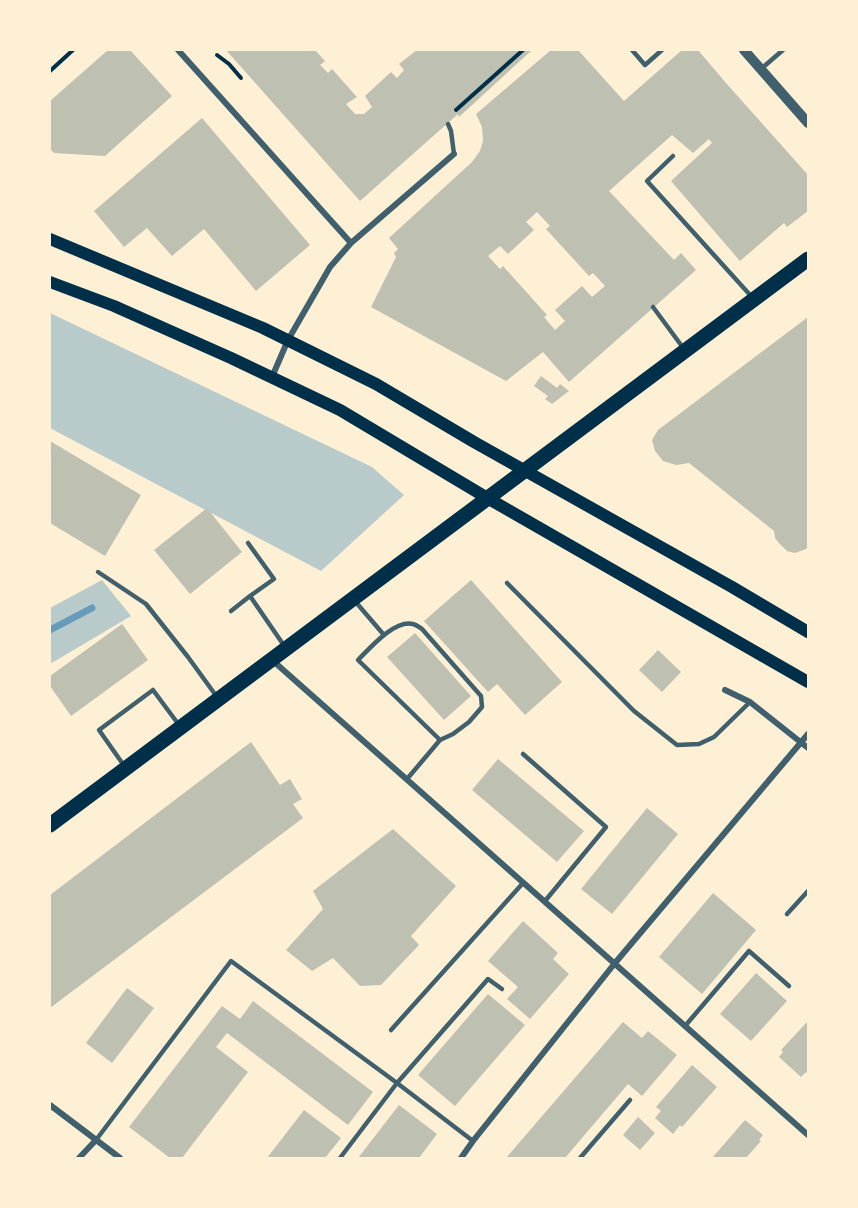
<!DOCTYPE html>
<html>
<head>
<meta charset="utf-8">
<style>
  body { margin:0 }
  #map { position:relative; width:858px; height:1208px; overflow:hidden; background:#fdf0d5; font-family:"Work Sans",sans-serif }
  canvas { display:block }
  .frame { position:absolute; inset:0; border:51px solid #fdf0d5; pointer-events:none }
</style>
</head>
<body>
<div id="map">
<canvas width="858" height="1208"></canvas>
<div class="frame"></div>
</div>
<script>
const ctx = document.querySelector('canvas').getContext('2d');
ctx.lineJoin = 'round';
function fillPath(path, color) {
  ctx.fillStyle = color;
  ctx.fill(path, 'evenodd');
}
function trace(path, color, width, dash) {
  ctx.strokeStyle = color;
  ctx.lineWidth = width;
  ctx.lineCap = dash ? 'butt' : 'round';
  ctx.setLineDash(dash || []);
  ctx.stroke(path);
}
const green = new Path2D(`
  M50,313L372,467L404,495L321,571L50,428Z
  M102,580L131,616L50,664V608Z`);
const stream = new Path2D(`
  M50,630L92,608`);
const building = new Path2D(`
  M108,50H130L172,96L105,156L54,153L50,149V101Z
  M226,50H315L325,61L320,65L328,73L332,69L357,97L346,104L355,114H364L372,107L365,96L391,72L397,78L404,70L399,64L417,50H532L459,117L458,114L360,201Z
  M551,50H578L624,101L682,50H698L726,83L808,175V211L787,227L784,223L740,261L671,181L712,143L709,139L693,153L672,135L609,191L674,260L681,253L696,270L569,382L543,352L506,381L371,307L396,257L394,253L398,249L389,238L472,162L480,151L483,141L482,127L476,114ZM537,212L550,226L546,229L589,276L593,273L605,286L592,297L582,286L555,310L565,321L555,330L544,317L547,315L503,266L500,269L488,256L500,246L508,254L534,230L526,222Z
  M202,118L310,245L256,291L204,229L172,256L147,228L124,247L94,211Z
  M808,317V546L806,549L795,553L787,551L779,543L775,538L774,531L689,463L676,465L663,461L655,451L652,440L658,430Z
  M541,376L557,388L560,384L569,391L552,404L545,399L548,396L534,386Z
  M50,441L141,495L105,556L50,523Z
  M207,508L242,552L190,594L154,550Z
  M471,580L562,682L525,715L497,684L488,692L424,621Z
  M122,624L148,660L71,716L50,686V676Z
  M415,633L471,696L444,720L387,657Z
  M658,650L681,672L662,692L639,670Z
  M251,742L280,785L290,779L302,799L293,804L303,818L50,1008V895Z
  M498,759L584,831L557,862L472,790Z
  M647,808L678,834L612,914L581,889Z
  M393,829L456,886L411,936L419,945L381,985L360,986L333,958L312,971L286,950L323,909L313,891Z
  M713,893L756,930L702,994L659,957Z
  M523,921L558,953L553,959L569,974L530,1019L507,999L518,987L488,961Z
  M756,973L787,1001L751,1041L720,1014Z
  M127,988L154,1008L112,1063L86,1043Z
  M488,994L525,1025L455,1106L418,1075Z
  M253,1001L373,1092L348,1125L227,1033L216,1047L248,1072L182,1158H170L129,1127L222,1006L240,1019Z
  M808,1021V1074L806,1072L801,1077L779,1057L783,1052L781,1050Z
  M623,1022L642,1038L648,1031L677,1055L642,1096L628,1084L565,1158H506Z
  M692,1065L717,1087L682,1127L680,1125L673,1134L655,1118L661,1111L656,1107Z
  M399,1105L437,1134L419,1158H358Z
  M304,1110L341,1138L325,1158H267Z
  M638,1117L655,1133L640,1150L623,1135Z
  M745,1120L763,1135L759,1140L761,1141L746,1158H712Z`);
const path = new Path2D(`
  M217,55L229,64L241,78
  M50,71L73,50
  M456,110L523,50`);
const service = new Path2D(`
  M632,50L645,65L662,50
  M761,69L783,50
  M448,124L451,131L454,154
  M673,156L647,181L751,296
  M653,307L684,349
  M248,543L274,579L250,596L285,647
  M98,572L146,604L188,657L217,697
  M507,583L634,711L677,745L699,744L714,737L750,702
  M354,600L384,635
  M231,611L250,596
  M523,754L606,827L545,901
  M125,767L99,730L153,690L179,725
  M407,779L440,740L453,734L469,722L482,707L481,696L422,629C419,627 417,625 413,624C395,619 370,648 358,660L440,740
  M787,914L808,891
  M685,1026L749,951L789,986
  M391,1030L523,883
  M96,1140L231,961L397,1083L473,1141
  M340,1158L397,1083L488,979L502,989
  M580,1158L630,1100`);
const minor = new Path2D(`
  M178,50L351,243
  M272,377L288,340L330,267L351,243L454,154
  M272,660L808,1135
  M725,690L750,702L808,748
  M50,1105L120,1158
  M79,1158L96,1140
  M461,1158L473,1141L615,963L808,734`);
const tertiary = new Path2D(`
  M744,50L808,123`);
const secondary = new Path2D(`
  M50,239L263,328L376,384L474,442L732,587L808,632
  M50,282L114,306L231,358L340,410L489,499L808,682`);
const primary = new Path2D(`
  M50,825L808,259`);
fillPath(green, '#b9caca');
trace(stream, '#669bbc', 7);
fillPath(building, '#bec0b2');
trace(path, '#003049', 4);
trace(service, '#3f606c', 4.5);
trace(minor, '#3f606c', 6);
trace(tertiary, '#3f606c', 10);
trace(secondary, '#003049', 12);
trace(primary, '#003049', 15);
</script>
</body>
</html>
